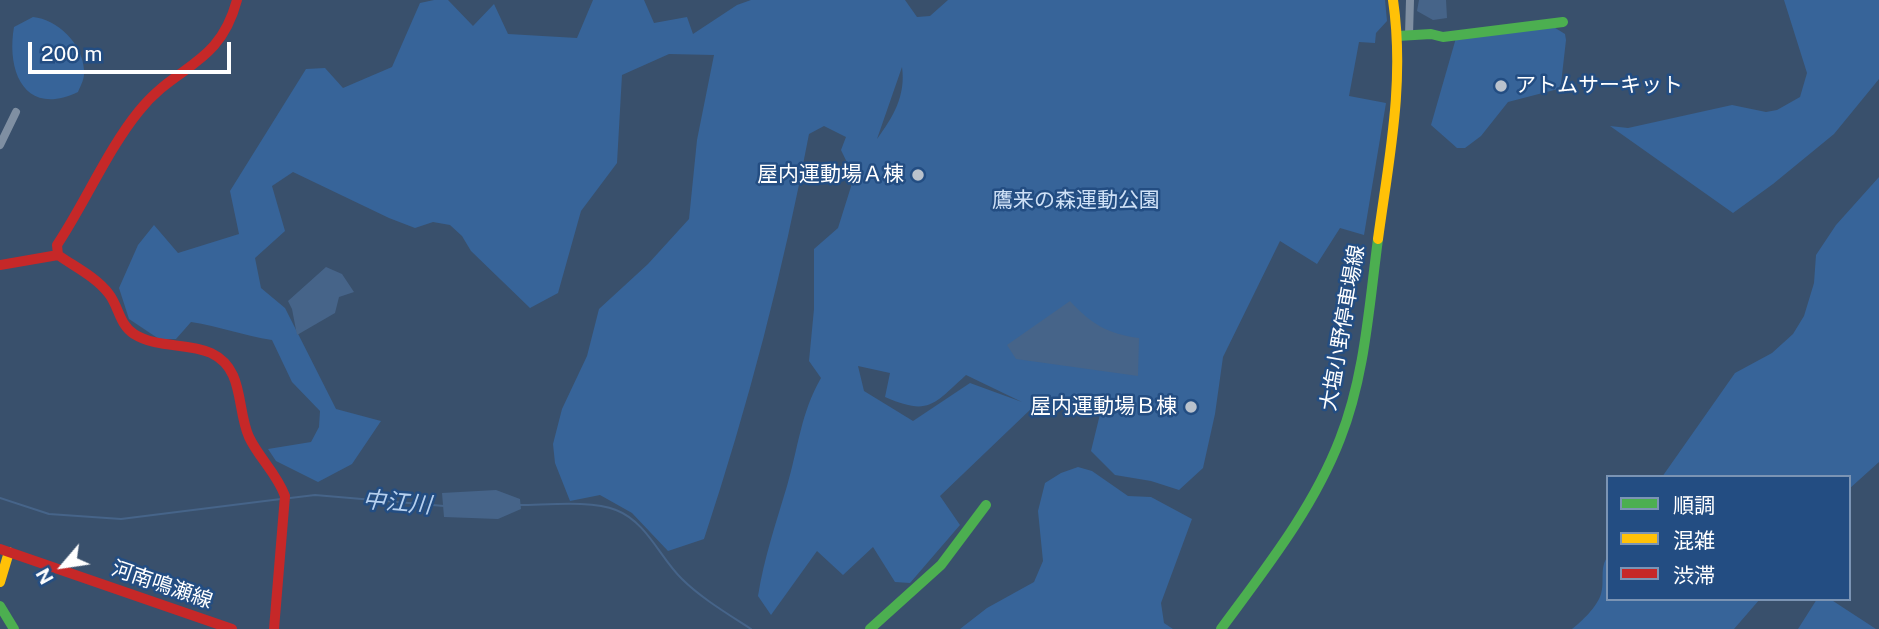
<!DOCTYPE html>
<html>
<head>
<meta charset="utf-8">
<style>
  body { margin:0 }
  #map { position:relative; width:1879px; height:629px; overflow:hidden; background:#39506c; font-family:"Public Sans","Noto Sans JP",sans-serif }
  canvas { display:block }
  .legend { position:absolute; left:1606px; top:475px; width:245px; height:126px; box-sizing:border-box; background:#234d82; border:2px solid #7b94b4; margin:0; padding:9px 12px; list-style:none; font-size:21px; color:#fff }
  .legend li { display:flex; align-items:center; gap:14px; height:35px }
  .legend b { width:35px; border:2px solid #7b94b4 }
  .north { position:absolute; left:28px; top:531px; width:70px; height:70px; -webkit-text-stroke:5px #234d82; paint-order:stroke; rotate:241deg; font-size:19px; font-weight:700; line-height:28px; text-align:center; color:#fff }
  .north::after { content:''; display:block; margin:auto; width:24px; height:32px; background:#fff; clip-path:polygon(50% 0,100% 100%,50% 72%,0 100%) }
  .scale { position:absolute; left:28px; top:42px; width:203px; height:32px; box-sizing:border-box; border:4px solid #fff; border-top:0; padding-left:9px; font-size:21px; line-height:24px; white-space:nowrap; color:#fff; -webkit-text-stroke:5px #234d82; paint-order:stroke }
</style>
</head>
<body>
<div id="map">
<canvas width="1879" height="629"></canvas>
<ul class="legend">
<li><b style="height:9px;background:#4caf50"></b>順調</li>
<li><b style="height:9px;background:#ffc107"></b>混雑</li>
<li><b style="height:9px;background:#c62828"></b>渋滞</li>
</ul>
<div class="north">N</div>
<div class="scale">200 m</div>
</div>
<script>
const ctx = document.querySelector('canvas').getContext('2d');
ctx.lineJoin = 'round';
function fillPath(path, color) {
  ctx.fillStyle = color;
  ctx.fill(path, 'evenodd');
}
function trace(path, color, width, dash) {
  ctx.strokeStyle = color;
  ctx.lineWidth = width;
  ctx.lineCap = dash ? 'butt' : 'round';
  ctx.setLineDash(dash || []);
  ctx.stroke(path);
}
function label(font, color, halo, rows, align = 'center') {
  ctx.font = font + ' "Public Sans","Noto Sans JP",sans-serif';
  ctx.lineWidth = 5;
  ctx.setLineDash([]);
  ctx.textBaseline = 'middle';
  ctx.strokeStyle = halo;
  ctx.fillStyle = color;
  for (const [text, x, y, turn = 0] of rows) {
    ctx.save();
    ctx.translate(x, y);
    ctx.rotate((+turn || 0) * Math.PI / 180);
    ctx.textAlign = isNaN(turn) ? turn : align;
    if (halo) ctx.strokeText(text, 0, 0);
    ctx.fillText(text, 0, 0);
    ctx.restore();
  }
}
const green = new Path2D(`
  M434,0H448L473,26L494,4L508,34L577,38L593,0H644L654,23L687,17L693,34L737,5L751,0H905L917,17L930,16L948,0H1385L1387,21L1376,33L1375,43L1359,42L1349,96L1386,103L1364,235L1340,228L1317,264L1280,241L1223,357L1215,414L1203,468L1179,490L1151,481L1115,475L1091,451L1101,410L1033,407L940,496L960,525L910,583L895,582L873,547L843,575L817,551L771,615L758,596C764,558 776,523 787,486C798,449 801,412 821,378L809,361L814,309V249L838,228L854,177L841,150L846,137L824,126L809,134C783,272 748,406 704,539L668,551L632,513L600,495L570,501L555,463L553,444L562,409L587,356L599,309L648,264L689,219L697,140L714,55L669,54L622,75L617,163L581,211L558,293L530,308L471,251L462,236L450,225L433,222L415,228L389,218L293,172L272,186L285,231L255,258L261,288L285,308L336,409L381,421L352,464L318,482L276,461L268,449L311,442L319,427L320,411L292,382L272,340C244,336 219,326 191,322L176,339H159L129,319L119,288L138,245L154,225L178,253L239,234L230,191L306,69L325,68L343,88L392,67L420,3ZM902,67C906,96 893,117 877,139ZM858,366L890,373L885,397C929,416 933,405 966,375L1022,402L970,383L913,421L864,391Z
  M1784,0H1879V79L1834,134L1773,184L1733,213L1610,126L1628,128L1732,105L1766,112L1777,110L1800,97L1807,73Z
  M33,17C57,19 83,44 84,70C85,78 81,85 78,92C26,117 6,73 14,27Z
  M1552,26L1565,34L1566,40L1561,84L1558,89L1508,102L1481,136L1465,148H1457L1431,125L1456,38Z
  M1879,177V462L1849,489V477H1662L1735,373L1772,353L1793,334L1804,316L1814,283L1816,255L1836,225Z
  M1078,467L1092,471L1128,496L1151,497L1192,519L1161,603L1164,623L1173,629H960L987,608L1034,582L1043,561L1038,511L1045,483L1061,473Z
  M1608,556V599H1760L1734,629H1572C1582,621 1597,607 1601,594C1605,581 1599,568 1608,556Z
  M1817,599H1830L1876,629H1798Z`);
const water = new Path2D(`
  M1419,0H1446L1447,18L1433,20L1417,11Z
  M326,267L342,274L354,292L339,297L335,313L297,335L292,309L288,301Z
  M1070,301C1091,324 1108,334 1139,338L1138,376L1016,359L1007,345Z
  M496,490L520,499L521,509L498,519L444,517L442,493Z`);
const stream = new Path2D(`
  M0,498L49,514L121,519L281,499
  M290,498L315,495L444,506
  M520,505C546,505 592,500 616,510C647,522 660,558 682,579C701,598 728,614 751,629`);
const street = new Path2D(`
  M1409,35L1410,0
  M0,145L16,112`);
const fast = new Path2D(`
  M1398,36L1431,34L1443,37L1563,22
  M0,606L14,629
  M870,629L941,565L986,505
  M1221,629C1265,569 1313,509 1340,439C1365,376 1369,306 1378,239`);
const slow = new Path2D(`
  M1378,239C1389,158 1405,82 1393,0
  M0,582L9,552`);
const jam = new Path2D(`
  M58,255L57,245C85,203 108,149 139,111C176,64 219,67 237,0
  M0,265L58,255C75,267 96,277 109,294C119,307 119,324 134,334C158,349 186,342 211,353C245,369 236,408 249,437C259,458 277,474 285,496L274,629
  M0,549L232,629`);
const markers = [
  [1501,86,7,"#bac2cc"],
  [918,175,7,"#bac2cc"],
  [1191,407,7,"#bac2cc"]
];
const poiNames = [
  ["アトムサーキット",1515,86,"left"],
  ["屋内運動場Ａ棟",904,175],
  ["屋内運動場Ｂ棟",1177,407]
];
const parkNames = [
  ["鷹来の森運動公園",1076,201]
];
const streetNames = [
  ["大塩小野停車場線",1343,328,-80],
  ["河南鳴瀬線",162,585,19]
];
const waterNames = [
  ["中江川",397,503,5]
];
fillPath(green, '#376499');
fillPath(water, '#466489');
trace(stream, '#466489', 2);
trace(street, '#7f8fa2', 8);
trace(fast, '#4caf50', 10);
trace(slow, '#ffc107', 10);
trace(jam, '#c62828', 10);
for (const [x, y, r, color] of markers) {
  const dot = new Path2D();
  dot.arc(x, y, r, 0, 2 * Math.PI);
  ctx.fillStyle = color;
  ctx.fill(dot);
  trace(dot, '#234d82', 2.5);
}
label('21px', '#fff', '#234d82', poiNames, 'right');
label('21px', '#cee0f6', '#234d82', parkNames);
label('21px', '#fff', '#234d82', streetNames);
label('italic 23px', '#b6d0ef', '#234d82', waterNames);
</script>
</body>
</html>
